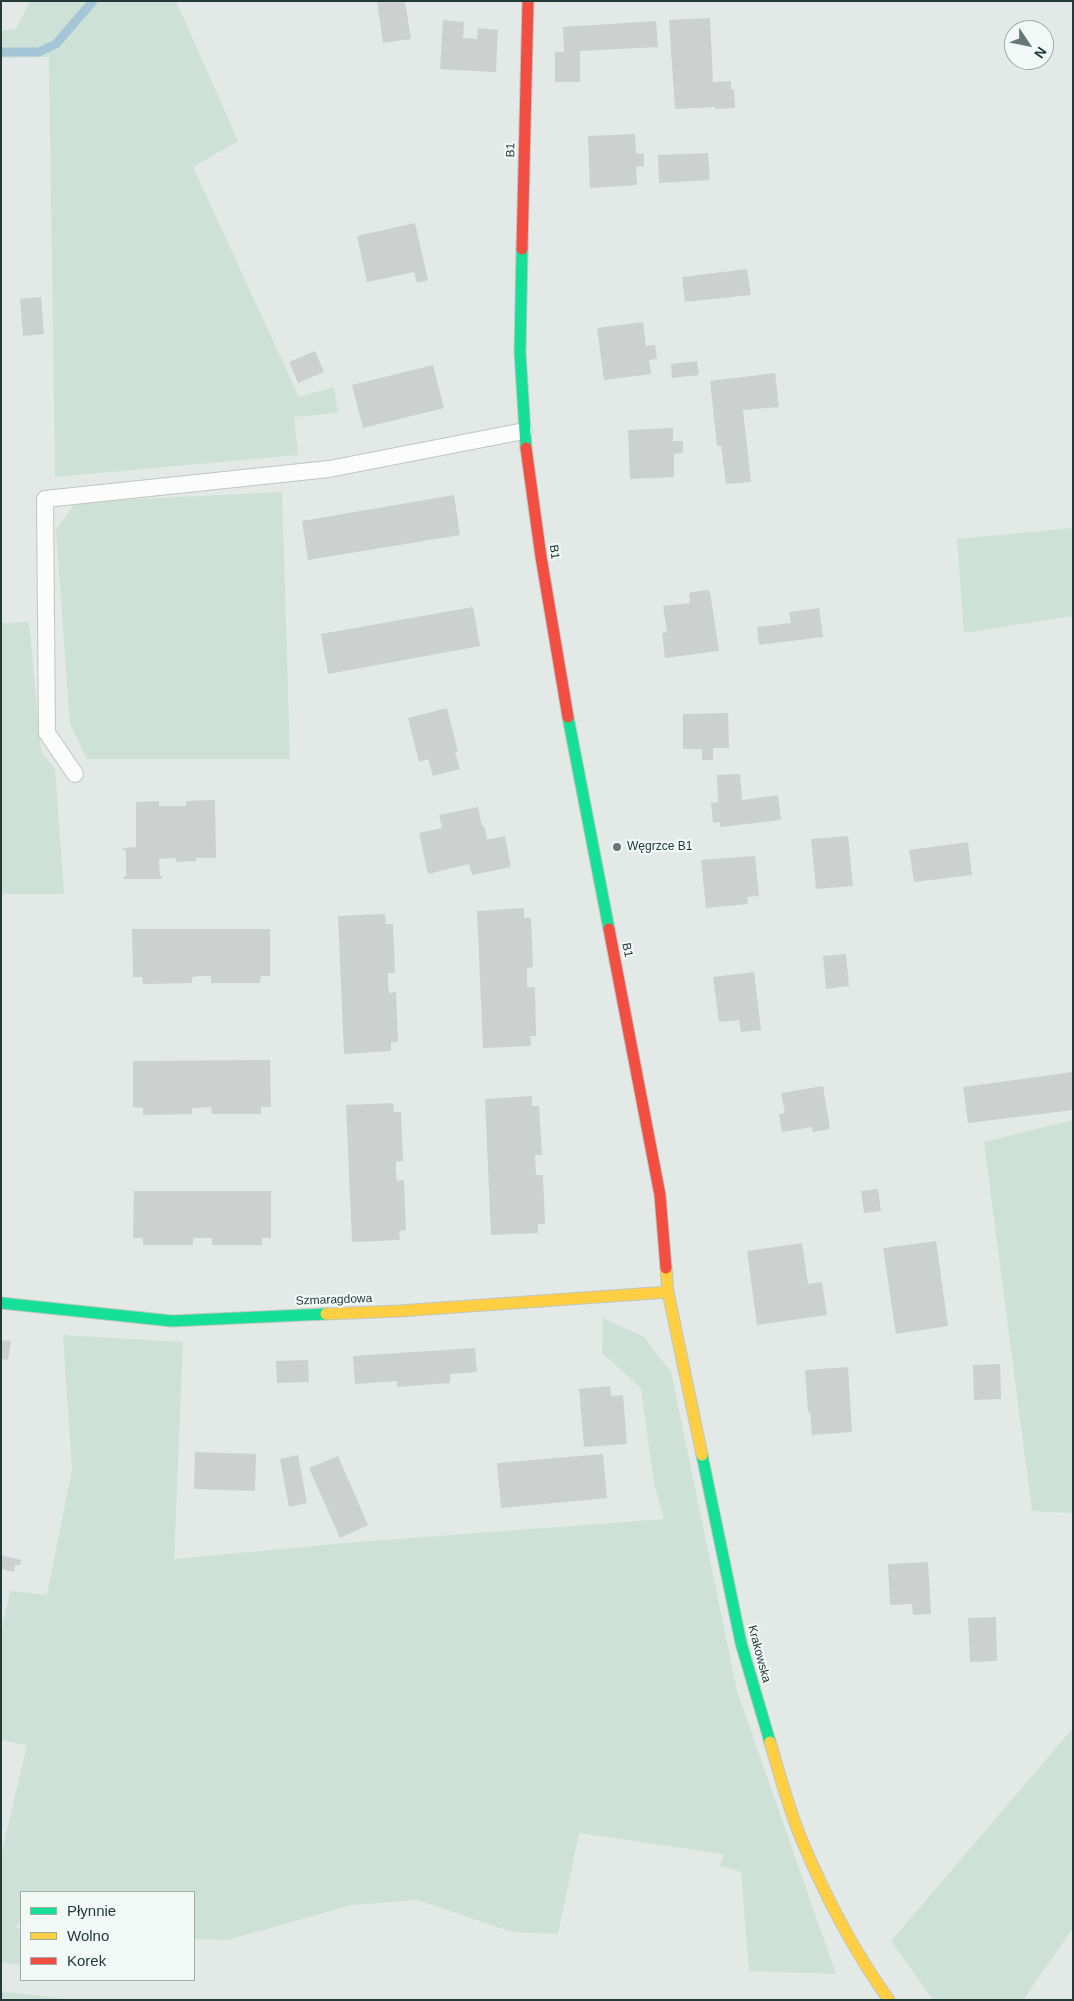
<!DOCTYPE html>
<html>
<head>
<meta charset="utf-8">
<style>
  body { margin:0 }
  #map { position:relative; width:1074px; height:2001px; overflow:hidden; background:#e3e9e7; font-family:Helvetica,sans-serif }
  canvas { display:block }
  .frame { position:absolute; inset:0; border:2px solid #223b39; pointer-events:none }
  .legend { position:absolute; left:20px; top:1891px; width:175px; height:90px; box-sizing:border-box; background:#f1f8f6; border:1px solid #9eacaa; margin:0; padding:6px 9px; list-style:none; font-size:15px; color:#223b39 }
  .legend li { display:flex; align-items:center; gap:10px; height:25px }
  .legend b { width:25px; border:1px solid #9eacaa }
  .north { position:absolute; left:1004px; top:20px; width:50px; height:50px; box-sizing:border-box; background:#f1f8f6; border:1px solid #9eacaa; border-radius:50%; rotate:124deg; font-size:14px; font-weight:700; line-height:20px; text-align:center; color:#223b39 }
  .north::after { content:''; display:block; margin:auto; width:18px; height:22px; background:#667876; clip-path:polygon(50% 0,100% 100%,50% 72%,0 100%) }
</style>
</head>
<body>
<div id="map">
<canvas width="1074" height="2001"></canvas>
<div class="frame"></div>
<ul class="legend">
<li><b style="height:6px;background:#16e098"></b>Płynnie</li>
<li><b style="height:6px;background:#ffcf43"></b>Wolno</li>
<li><b style="height:6px;background:#f24e42"></b>Korek</li>
</ul>
<div class="north">N</div>
</div>
<script>
const ctx = document.querySelector('canvas').getContext('2d');
ctx.lineJoin = 'round';
function fillPath(path, color) {
  ctx.fillStyle = color;
  ctx.fill(path, 'evenodd');
}
function trace(path, color, width, dash) {
  ctx.strokeStyle = color;
  ctx.lineWidth = width;
  ctx.lineCap = dash ? 'butt' : 'round';
  ctx.setLineDash(dash || []);
  ctx.stroke(path);
}
function label(font, color, halo, rows, align = 'center') {
  ctx.font = font + ' Helvetica,sans-serif';
  ctx.lineWidth = 4.5;
  ctx.setLineDash([]);
  ctx.textBaseline = 'middle';
  ctx.strokeStyle = halo;
  ctx.fillStyle = color;
  for (const [text, x, y, turn = 0] of rows) {
    ctx.save();
    ctx.translate(x, y);
    ctx.rotate((+turn || 0) * Math.PI / 180);
    ctx.textAlign = isNaN(turn) ? turn : align;
    if (halo) ctx.strokeText(text, 0, 0);
    ctx.fillText(text, 0, 0);
    ctx.restore();
  }
}
const green = new Path2D(`
  M30,1H176L238,141L193,167L299,397L334,387L338,413L294,417L298,455L55,477L49,57L1,58V31L16,29Z
  M282,492L290,759H87L70,724L56,530L76,502Z
  M1073,528V616L964,633L957,539Z
  M29,622L41,751L55,769L64,894H1V623Z
  M1073,1120V1513L1032,1511L984,1142Z
  M603,1318L644,1337L671,1372L737,1691L836,1974L749,1971L741,1872L720,1866L724,1854L579,1833L558,1934L512,1932L417,1900L352,1905L227,1940L194,1939V1892H21V1921L16,1927L21,1930V1965L1,1962V1855L27,1745L1,1740V1633L10,1591L47,1595L72,1469L63,1335L183,1342L174,1559L358,1542L664,1519L654,1484L641,1388L602,1353Z
  M1073,1728V1928L1023,2000H933L891,1941Z
  M1,1991L73,2000H1Z`);
const stream = new Path2D(`
  M1,52H39L56,44L93,1`);
const building = new Path2D(`
  M405,1L411,39L383,43L377,2Z
  M710,18L713,82L731,81V90L734,89L735,108L715,109V107L675,109L669,20Z
  M443,20L464,22L463,38L477,39L478,28L498,30L496,72L440,69Z
  M656,21L658,47L580,51V82H555V52H564L563,27Z
  M635,134L636,153L644,154V166L636,167L637,185L590,188L588,136Z
  M708,153L710,180L659,183L658,155Z
  M415,223L428,280L417,283L414,272L367,282L357,236Z
  M747,269L751,295L685,302L682,277Z
  M41,297L44,334L23,336L20,299Z
  M643,322L646,346L655,345L657,359L649,360L651,374L604,380L597,328Z
  M315,351L324,372L298,383L289,362Z
  M697,361L699,375L672,378L671,364Z
  M433,365L444,408L363,428L352,385Z
  M775,373L779,407L743,410L751,482L726,484L721,446H717L710,381Z
  M673,428V441H683V453L674,454V477L630,479L628,430Z
  M454,495L460,535L308,560L302,521Z
  M708,590L710,592L719,651L665,658L662,633L667,632L663,606L690,603L689,595L691,592Z
  M473,607L480,646L328,674L321,634Z
  M819,608L823,637L759,645L757,627L791,623L789,612Z
  M447,708L458,752H455L460,769L433,776L428,759L419,762L408,718Z
  M728,713L729,748H713V760H702V749H683V714Z
  M740,774L742,800L778,795L781,820L720,827V822L713,823L711,803L718,802L717,775Z
  M215,800L216,858H196V861L176,862V858L159,859L160,876H162V879H123L124,877L126,876V850H123V848L136,847V802L159,801V806H186V801Z
  M478,807L482,826H484L487,838L485,840L505,836L511,867L472,875L469,864L428,874L419,833L442,828L439,815Z
  M848,836L853,886L816,889L811,839Z
  M968,842L972,875L914,882L909,850Z
  M755,856L759,896L747,897L748,904L706,908L701,860Z
  M524,908V918H531L533,967L527,968V987H535L536,1036H530L531,1046L483,1048L477,911Z
  M385,914L386,924H393L395,973H388V983L389,993L396,992L398,1042H391V1051L344,1054L338,916Z
  M132,929H270V976H261L260,983H211V976H201L192,977V983L143,984L142,977H133Z
  M846,954L849,986L826,989L823,956Z
  M754,972L761,1030L741,1032L739,1020L719,1022L713,977Z
  M270,1060L271,1107H261V1114H212L211,1107L192,1108V1114L143,1115V1108L133,1107V1061Z
  M1073,1072V1110L968,1123L963,1087Z
  M823,1086L830,1129L813,1132L812,1127L782,1132L779,1114L785,1113L781,1093Z
  M532,1096V1106H539L542,1155H535L536,1175H543L545,1224H538V1233L491,1235L485,1099Z
  M393,1103L394,1112H401L403,1161L396,1162V1172L397,1181L404,1180L406,1230L399,1231L400,1240L352,1242L346,1105Z
  M878,1189L881,1211L864,1213L861,1191Z
  M134,1191H271V1238H262V1245H212V1238H193V1245H143V1238H133Z
  M936,1241L948,1326L896,1334L883,1248Z
  M802,1243L808,1284L822,1282L827,1315L757,1325L747,1251Z
  M1,1340L11,1341L8,1360L1,1359Z
  M475,1348L477,1372L450,1374V1383L397,1387V1381L355,1384L353,1356Z
  M308,1360L309,1382L277,1383L276,1361Z
  M1000,1364L1001,1399L974,1400L973,1365Z
  M848,1367L852,1432L812,1435L810,1412H808L805,1370Z
  M610,1386L611,1396L623,1395L627,1444L584,1447L579,1389Z
  M195,1452L256,1454L255,1491L194,1489Z
  M603,1454L607,1498L501,1508L497,1463Z
  M298,1455L307,1503L289,1507L280,1459Z
  M338,1456L368,1525L340,1538L309,1468Z
  M1,1555L21,1560L20,1565H15L14,1572L1,1569Z
  M928,1562L931,1614L913,1615L912,1604L890,1605L888,1564Z
  M996,1617L997,1661L970,1662L968,1618Z`);
const lane = new Path2D(`
  M75,774L47,733L45,499L329,469L524,431`);
const fast = new Path2D(`
  M522,249L520,352L526,448
  M568,717L609,929
  M1,1303L172,1321L326,1314
  M702,1455L741,1643L770,1742`);
const slow = new Path2D(`
  M666,1268L668,1292L702,1455
  M326,1314L399,1311L668,1292
  M770,1742C780,1775 789,1811 803,1843C827,1900 853,1950 889,2000`);
const jam = new Path2D(`
  M522,249L528,1
  M526,448L541,557L568,717
  M609,929L660,1195L666,1268`);
const markers = [
  [617,847,5,"#667876"]
];
const streetNames = [
  ["B1",511,150,-89],
  ["B1",554,552,82],
  ["B1",627,950,79],
  ["Szmaragdowa",334,1300,-2],
  ["Krakowska",759,1654,75]
];
const poiNames = [
  ["Węgrzce B1",627,847]
];
fillPath(green, '#cde1d6');
trace(stream, '#a5c6d6', 9);
fillPath(building, '#ccd1d0');
trace(lane, '#c0c6c4', 18);
trace(fast, '#bfc6c4', 13);
trace(slow, '#bfc6c4', 13);
trace(jam, '#bfc6c4', 13);
trace(lane, '#fbfcfb', 16);
trace(fast, '#16e098', 11);
trace(slow, '#ffcf43', 11);
trace(jam, '#f24e42', 11);
for (const [x, y, r, color] of markers) {
  const dot = new Path2D();
  dot.arc(x, y, r, 0, 2 * Math.PI);
  ctx.fillStyle = color;
  ctx.fill(dot);
  trace(dot, '#f1f8f6', 2);
}
label('12px', '#223b39', '#f1f8f6', streetNames);
label('12px', '#223b39', '#f1f8f6', poiNames, 'left');
</script>
</body>
</html>
